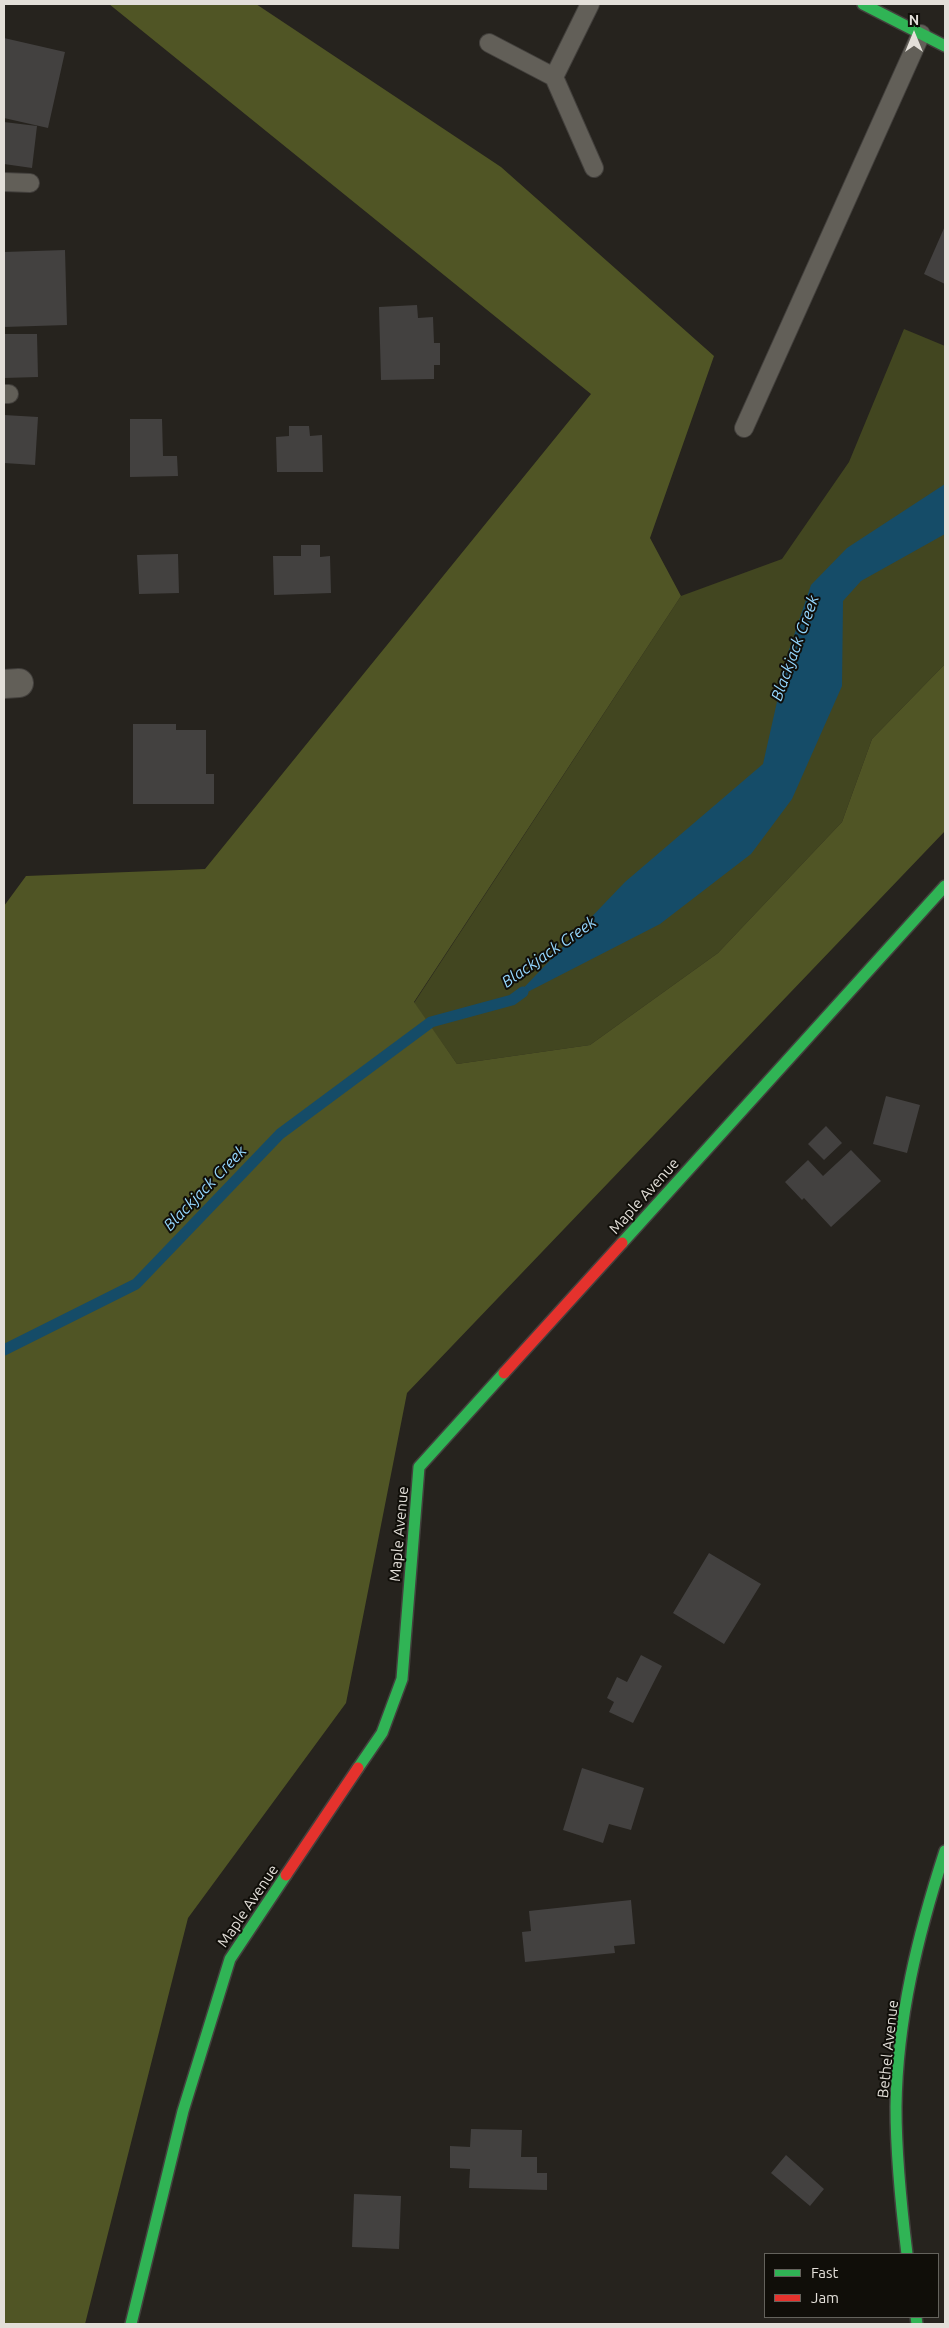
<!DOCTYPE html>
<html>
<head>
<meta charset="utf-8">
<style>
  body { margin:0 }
  #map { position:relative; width:949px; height:2328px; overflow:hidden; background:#26231e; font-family:Ubuntu,sans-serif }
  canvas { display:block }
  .frame { position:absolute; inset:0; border:5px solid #e3dfd9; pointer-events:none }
  .legend { position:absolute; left:764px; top:2253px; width:175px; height:65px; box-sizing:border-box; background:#100e09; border:1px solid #64625c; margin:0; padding:6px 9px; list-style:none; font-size:15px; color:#e3dfd9 }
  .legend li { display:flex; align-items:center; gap:10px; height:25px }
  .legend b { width:25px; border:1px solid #64625c }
  .north { position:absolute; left:889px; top:10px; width:50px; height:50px; -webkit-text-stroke:4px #100e09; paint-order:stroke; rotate:0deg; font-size:14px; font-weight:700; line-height:20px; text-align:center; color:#e3dfd9 }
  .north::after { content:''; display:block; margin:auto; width:18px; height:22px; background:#e3dfd9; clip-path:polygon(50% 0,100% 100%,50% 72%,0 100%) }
</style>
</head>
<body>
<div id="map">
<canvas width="949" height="2328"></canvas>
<div class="frame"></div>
<ul class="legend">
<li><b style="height:6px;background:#30b455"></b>Fast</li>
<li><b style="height:6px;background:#e5322d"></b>Jam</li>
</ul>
<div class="north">N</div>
</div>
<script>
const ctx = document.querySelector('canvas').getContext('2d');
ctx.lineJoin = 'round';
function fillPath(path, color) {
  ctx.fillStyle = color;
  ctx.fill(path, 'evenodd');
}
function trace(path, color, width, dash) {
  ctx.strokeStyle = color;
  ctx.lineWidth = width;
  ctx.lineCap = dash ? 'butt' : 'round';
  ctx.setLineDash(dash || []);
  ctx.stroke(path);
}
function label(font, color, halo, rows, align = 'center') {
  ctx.font = font + ' Ubuntu,sans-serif';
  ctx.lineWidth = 4;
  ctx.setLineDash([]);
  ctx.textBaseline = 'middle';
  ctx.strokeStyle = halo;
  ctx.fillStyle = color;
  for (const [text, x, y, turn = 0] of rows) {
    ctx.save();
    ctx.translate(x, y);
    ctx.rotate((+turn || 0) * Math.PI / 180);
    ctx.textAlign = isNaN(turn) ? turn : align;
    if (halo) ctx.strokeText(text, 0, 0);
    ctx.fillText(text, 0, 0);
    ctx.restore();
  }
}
const green = new Path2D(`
  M904,329L945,346V664L872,739L842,822L718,953L590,1045L457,1064L414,1003L681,596L782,559L849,462Z`);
const forest = new Path2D(`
  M109,4H256L501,167L714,356L650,538L681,596L414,1002L457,1064L590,1045L718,953L842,822L872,739L945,664V831L407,1393L346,1703L188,1918L85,2324H4V906L26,876L205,869L591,394Z`);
const water = new Path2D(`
  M945,484V534L861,581L843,601L842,686L792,799L751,854L660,924L512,1000L625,882L763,764L788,653L811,585L847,548Z`);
const stream = new Path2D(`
  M4,1350L136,1284L280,1134L431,1022L512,1000L523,992`);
const building = new Path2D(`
  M4,38L65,52L48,128L4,118Z
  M4,122L37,126L32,168L4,164Z
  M945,226V284L924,274Z
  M65,250L67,325L4,327V252Z
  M417,305L418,318L433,317L434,343H440V365H434V379L381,380L379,307Z
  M4,334H37L38,377L4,378Z
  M4,415L38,417L35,465L4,463Z
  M130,419H162L163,456H177L178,476L130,477Z
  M289,426H309L310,436L322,435L323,472H277L276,437L289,436Z
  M301,545H320V557L330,556L331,593L274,595L273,556H301Z
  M178,554L179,593L139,594L137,555Z
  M133,724H176V730H206V774H214V804H133Z
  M886,1096L920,1105L907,1153L873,1144Z
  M826,1126L842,1143L824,1160L808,1144Z
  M851,1150L881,1181L831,1227L804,1198L802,1200L785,1182L808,1160L823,1176Z
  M709,1553L761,1584L724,1644L673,1613Z
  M641,1655L662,1666L633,1723L609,1712L614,1702L607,1698L617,1677L627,1682Z
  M582,1768L644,1788L631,1830L609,1824L603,1843L563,1830Z
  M631,1900L635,1944L614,1946L615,1953L525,1962L522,1932L531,1931L529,1911Z
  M471,2129L522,2130L521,2157H537V2173H547V2190L469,2188L470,2169L450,2168V2146L470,2147Z
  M786,2155L824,2189L810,2206L771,2173Z
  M354,2194L401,2196L399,2249L352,2247Z`);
const lane = new Path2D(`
  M590,4L554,77L594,168
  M489,43L554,77
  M4,182L30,183
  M4,394H9
  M744,428L921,34`);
const street = new Path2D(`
  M4,684L19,683`);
const fast = new Path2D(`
  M863,4L945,46
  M622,1243L945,886
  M358,1768L382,1733L402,1679L419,1467L504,1373
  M907,2254C901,2205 896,2156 896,2107C897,2019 918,1934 945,1851
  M916,2317L917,2324
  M131,2324L183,2111L230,1959L286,1875`);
const jam = new Path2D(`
  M504,1373L622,1243
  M286,1875L358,1768`);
const streetNames = [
  ["Maple Avenue",644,1196,-48],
  ["Maple Avenue",399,1534,-85],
  ["Maple Avenue",248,1906,-56],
  ["Bethel Avenue",888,2049,-84]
];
const waterNames = [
  ["Blackjack Creek",795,648,-70],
  ["Blackjack Creek",549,952,-35],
  ["Blackjack Creek",205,1188,-46]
];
fillPath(green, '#424620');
fillPath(forest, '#505525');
fillPath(water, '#154c68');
trace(stream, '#154c68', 11);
fillPath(building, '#434140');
trace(lane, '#43403d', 20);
trace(street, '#43403d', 30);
trace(fast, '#43403d', 14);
trace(jam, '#43403d', 14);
trace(lane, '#625f58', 18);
trace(street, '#625f58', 28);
trace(fast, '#30b455', 11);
trace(jam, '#e5322d', 11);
label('15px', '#e3dfd9', '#100e09', streetNames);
label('italic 16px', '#95d7ff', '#100e09', waterNames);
</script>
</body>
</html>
